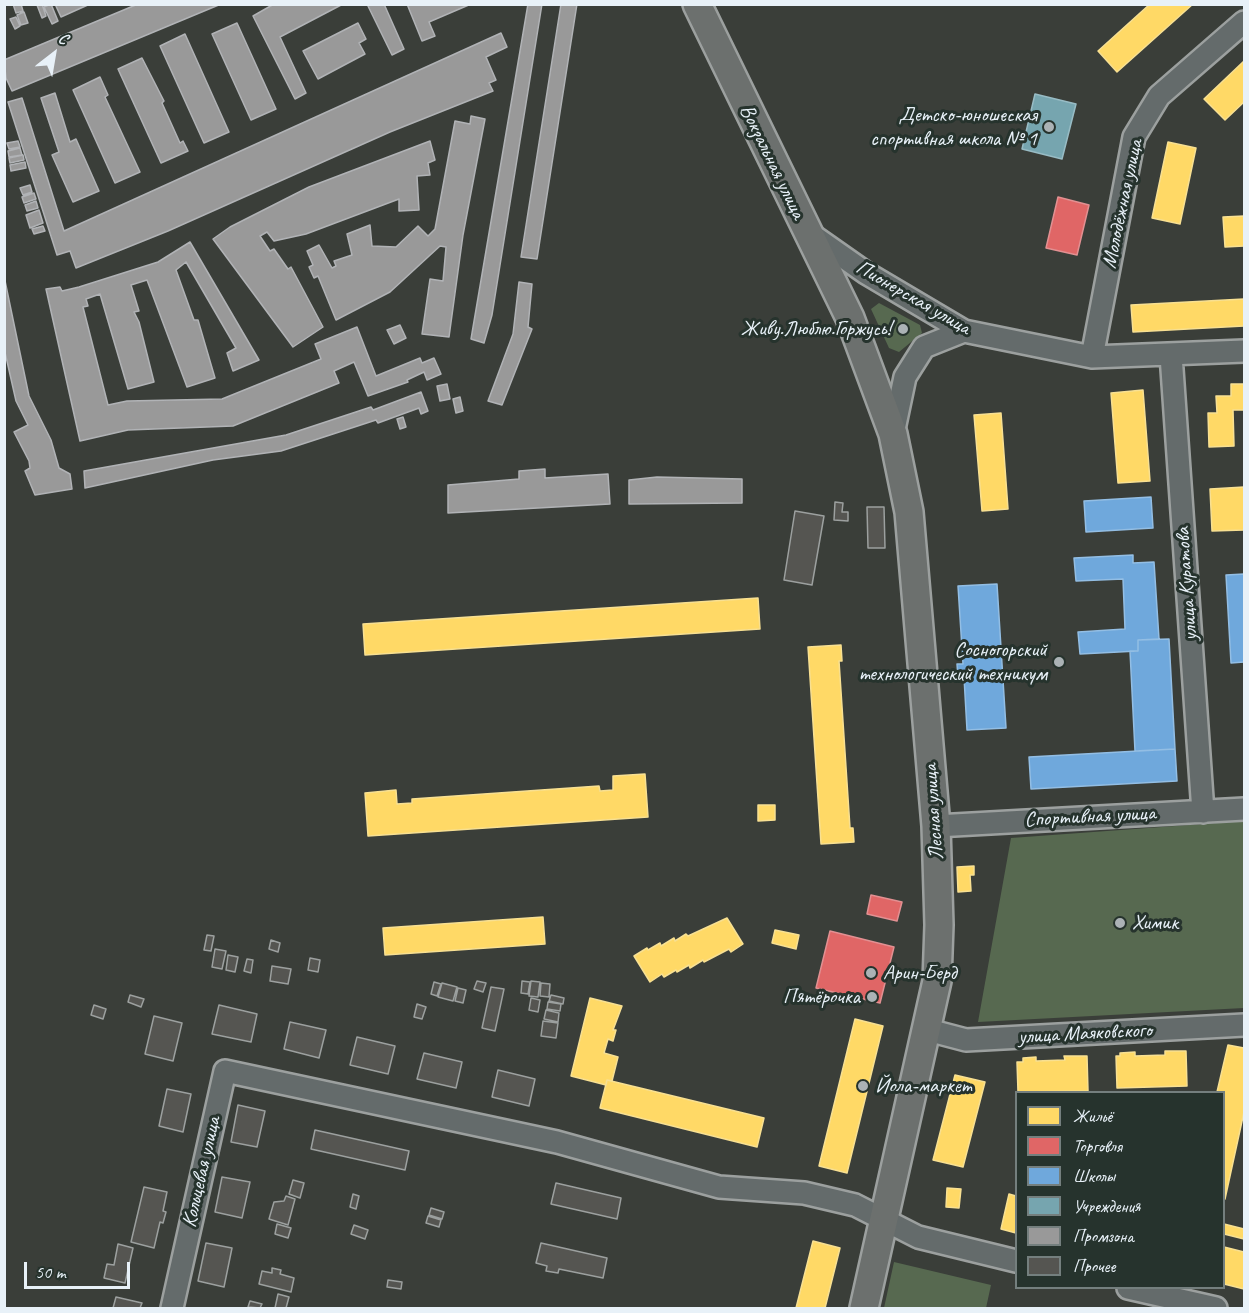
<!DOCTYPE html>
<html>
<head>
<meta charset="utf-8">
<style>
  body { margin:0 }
  #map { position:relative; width:1249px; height:1313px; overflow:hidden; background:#3a3e39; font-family:Caveat,sans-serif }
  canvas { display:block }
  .frame { position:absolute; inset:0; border:6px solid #e8f1f8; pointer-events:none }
  .legend { position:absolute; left:1015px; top:1091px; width:210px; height:198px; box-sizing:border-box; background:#26332d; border:2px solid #747f7e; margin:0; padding:8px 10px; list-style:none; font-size:18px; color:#e8f1f8 }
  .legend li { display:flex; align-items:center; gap:12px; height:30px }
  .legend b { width:30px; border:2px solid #747f7e }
  .north { position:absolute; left:24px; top:24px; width:60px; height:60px; -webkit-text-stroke:4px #26332d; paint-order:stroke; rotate:31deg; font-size:16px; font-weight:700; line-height:24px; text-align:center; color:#e8f1f8 }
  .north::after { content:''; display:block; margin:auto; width:21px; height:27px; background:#e8f1f8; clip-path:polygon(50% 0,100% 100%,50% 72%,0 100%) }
  .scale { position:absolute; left:24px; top:1262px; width:106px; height:27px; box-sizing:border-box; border:3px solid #e8f1f8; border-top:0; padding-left:8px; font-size:18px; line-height:21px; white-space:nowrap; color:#e8f1f8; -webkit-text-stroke:4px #26332d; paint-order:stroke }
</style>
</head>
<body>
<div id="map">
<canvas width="1249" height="1313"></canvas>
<div class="frame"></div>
<ul class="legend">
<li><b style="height:16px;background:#ffd966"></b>Жильё</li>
<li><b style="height:16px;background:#e06666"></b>Торговля</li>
<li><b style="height:16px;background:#6fa8dc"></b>Школы</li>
<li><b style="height:16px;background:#76a5af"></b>Учреждения</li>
<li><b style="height:16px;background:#999"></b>Промзона</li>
<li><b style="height:16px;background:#555551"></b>Прочее</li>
</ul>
<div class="north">С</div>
<div class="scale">50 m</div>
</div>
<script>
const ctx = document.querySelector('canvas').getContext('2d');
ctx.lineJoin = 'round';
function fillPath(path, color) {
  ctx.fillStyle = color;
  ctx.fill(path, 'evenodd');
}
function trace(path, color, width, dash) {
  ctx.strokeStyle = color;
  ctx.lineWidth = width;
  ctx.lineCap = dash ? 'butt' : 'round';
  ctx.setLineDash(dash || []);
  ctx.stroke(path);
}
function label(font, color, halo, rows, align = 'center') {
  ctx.font = font + ' Caveat,sans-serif';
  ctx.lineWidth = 6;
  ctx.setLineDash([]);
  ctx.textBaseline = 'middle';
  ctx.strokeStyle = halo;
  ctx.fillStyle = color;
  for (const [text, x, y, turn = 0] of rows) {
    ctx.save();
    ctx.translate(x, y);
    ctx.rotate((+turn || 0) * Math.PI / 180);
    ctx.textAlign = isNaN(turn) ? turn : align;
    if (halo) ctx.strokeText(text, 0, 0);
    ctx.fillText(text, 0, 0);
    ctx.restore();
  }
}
const green = new Path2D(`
  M879,303L920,325L922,333L899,352L889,348L871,309Z
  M1244,821V1008L978,1022L1011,838Z
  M894,1262L991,1285L986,1308H884Z`);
const homes = new Path2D(`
  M1150,4H1193L1117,72L1098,51Z
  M1244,61V102L1225,120L1204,99Z
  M1168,142L1196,148L1180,224L1152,218Z
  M1244,216V246L1225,247L1223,217Z
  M1244,299V326L1133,332L1131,305Z
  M1231,384H1244V410H1233L1234,446L1209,447L1208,413H1217L1216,396H1231Z
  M1143,390L1150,481L1118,483L1111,393Z
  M1001,413L1008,509L982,511L974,415Z
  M1244,487V530L1212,531L1210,489Z
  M758,598L760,629L365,655L363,624Z
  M841,645L842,661H839L850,828H853L854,842L821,844L808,647Z
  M645,774L648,817L368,836L365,793L396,790L397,804L412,803V799L599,786L600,791L613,790V776Z
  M758,805H775V820L758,821Z
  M974,866V875H970L971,891L958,892L957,867Z
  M543,917L545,944L385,955L383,928Z
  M727,918L743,944L731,952L729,949L704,962L703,960L690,968L689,965L677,972L676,970L664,977L662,974L650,982L634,956L647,948L648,950L660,943L661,946L674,938L675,941L686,934L688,936Z
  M775,930L799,935L796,949L772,943Z
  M590,998L622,1006L613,1030H616L613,1041L608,1039L604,1053L618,1057L612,1081L607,1080L606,1085L571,1076Z
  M855,1019L883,1026L847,1173L819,1166Z
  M1228,1045L1244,1048V1112L1225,1199L1224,1092H1217Z
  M1165,1051H1186L1187,1086L1117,1088L1116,1056H1120V1053L1135,1052V1056L1165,1055Z
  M1064,1056H1087L1088,1091L1018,1092L1017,1062H1023V1058L1036,1057V1061L1065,1060Z
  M955,1075L985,1082L963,1167L933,1160Z
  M607,1080L764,1118L757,1147L600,1108Z
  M947,1188L961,1189L959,1208L946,1207Z
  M1009,1194L1016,1196V1233L1001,1229Z
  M1224,1224L1244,1229V1239L1224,1234Z
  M813,1241L840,1248L825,1308H796Z
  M1224,1247L1244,1252V1289L1224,1284Z`);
const shops = new Path2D(`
  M1058,197L1089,205L1077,255L1046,248Z
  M871,895L902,902L897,921L867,914Z
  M830,931L894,947L880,1003L816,988Z`);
const schools = new Path2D(`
  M1151,497L1153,528L1086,532L1084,501Z
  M1133,555V563L1154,562L1159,639L1138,640V651L1080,654L1078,632L1125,629L1123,579L1076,581L1074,558Z
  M1244,574V662L1231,663L1226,575Z
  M997,584L1006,728L967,730L964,677H958L957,664H963L958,586Z
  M1169,639L1175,749L1135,751L1130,651H1138V640Z
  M1175,749L1177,781L1031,789L1029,757Z`);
const public = new Path2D(`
  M1035,94L1076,104L1062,159L1022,149Z`);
const industry = new Path2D(`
  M13,4H21L23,11L16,13Z
  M42,4L46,16L42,18L37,5Z
  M51,4L58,21L52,24L44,7Z
  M55,4H90L61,17Z
  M138,4H221L12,91L6,78L4,60Z
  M274,4H343L280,37L306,93L295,99L253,16Z
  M367,4H384L404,49L392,55Z
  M407,4H471L429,22L435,36L422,41Z
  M528,4H542L492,315L484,343L471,339Z
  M561,4H577L537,259L521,257Z
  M24,12L28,23L21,25L17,15Z
  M16,17L20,26L15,29L10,19Z
  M237,23L276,109L251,120L212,34Z
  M358,23L366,39L359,43L365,54L318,79L303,51Z
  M501,33L507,47L486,57L496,80L489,83L493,91L390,132L168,231L76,268L70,251L57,255L8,102L22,98L64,231Z
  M185,34L229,132L204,143L160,46Z
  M142,58L164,101L162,103L180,143L183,141L188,151L161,163L118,69Z
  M100,77L108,95L105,97L140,172L115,183L73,90Z
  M55,93L70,142L76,139L99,191L73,202L52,155L59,152L41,98Z
  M471,116L485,119L463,235L449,337L422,334L430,279L443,281L446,247L440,246L390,292L336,320L318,276L314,278L309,267L313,265L307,251L319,245L332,268L336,266L334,261L352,255L347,234L370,225L372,246L396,247L418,226L428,236L435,229L455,121L470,124Z
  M18,141L20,147L9,149L7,143Z
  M430,141L435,160L428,163L430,175L417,176L419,210L399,211V199L306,234L274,241L267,232L260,236L270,251L274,249L288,269L291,267L323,327L293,347L213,239L230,227L309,187Z
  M20,148L22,155L9,157L8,151Z
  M23,155L24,160L10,163L9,158Z
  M25,162L26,168L11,171L10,165Z
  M30,185L32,192L23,195L20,188Z
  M34,193L36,199L24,203L22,197Z
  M36,201L38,208L27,211L25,205Z
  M39,210L43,223L30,228L26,215Z
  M43,226L45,231L34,234L32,229Z
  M190,242L259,360L233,371L227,353L236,348L186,262L176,270L194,320H198L215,378L187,387L147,280L131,285L139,311L134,312L139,322L154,382L128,389L100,294L86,299L88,306L83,307L108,405L127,401L222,399L321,359L315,344L357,327L376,376L420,358L422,363L434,358L441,374L427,380L424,372L407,380L408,382L368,396L354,362L334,371L339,383L233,426L128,430L80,441L46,289L60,287L62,291L79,287L158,262Z
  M4,276L29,396L51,440L59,468L70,474L72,489L35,495L25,471L30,468L29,461L14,432L28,425L16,401L4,348Z
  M519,282L532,284L528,327L532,329L502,405L488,401L513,334Z
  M400,325L406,338L394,344L387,330Z
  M447,384L450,399L440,401L437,386Z
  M421,392L428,411L421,414L419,408L378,423L376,420L281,451L213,460L85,488L84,471L286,435L371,407L373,410Z
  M460,397L463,411L456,413L453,399Z
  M403,417L406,427L400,429L397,419Z
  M545,469V478L608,474L610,504L448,513V485L519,479V471Z
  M657,477L742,479V503L629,504V480Z`);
const building = new Path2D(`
  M835,502L843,503L842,512H848V521L834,520Z
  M867,507H884L885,548H868Z
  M795,511L824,516L812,585L784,580Z
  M207,935L214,936L211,951L204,950Z
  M271,940L280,943L278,952L269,949Z
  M215,949L226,951L222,969L212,967Z
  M228,955L238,957L235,972L226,970Z
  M310,958L320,960L318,972L308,970Z
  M247,959L253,960L251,973L244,971Z
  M272,966L291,969L288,984L270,981Z
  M477,981L486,983L483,992L474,989Z
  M522,981L530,982L528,994L521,993Z
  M531,981L540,982L538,997L529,996Z
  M434,982L441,984L437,996L431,994Z
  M442,983L457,987L453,1001L438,997Z
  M541,983L550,984L549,997L540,996Z
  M491,987L504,989L495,1031L482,1028Z
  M458,988L466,990L463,1003L455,1001Z
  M130,995L144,999L141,1007L128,1002Z
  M551,995L564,998L563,1004L549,1001Z
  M531,998L540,1000L538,1012L529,1010Z
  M548,1002L561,1004L560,1011L547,1009Z
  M417,1004L426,1007L422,1019L414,1017Z
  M94,1005L106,1009L103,1019L91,1015Z
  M219,1005L257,1014L251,1042L212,1034Z
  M546,1010L559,1013L558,1022L544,1019Z
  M154,1016L182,1023L173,1061L145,1054Z
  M543,1021L558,1023L556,1038L541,1036Z
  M290,1022L326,1030L319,1058L284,1049Z
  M357,1037L395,1046L388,1074L350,1065Z
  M424,1053L462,1062L456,1088L417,1079Z
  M498,1070L535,1079L529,1106L492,1097Z
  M167,1089L191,1094L183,1132L159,1126Z
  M238,1105L265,1111L257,1147L231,1142Z
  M315,1130L409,1151L405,1170L311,1149Z
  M222,1177L250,1182L242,1218L215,1212Z
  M293,1180L304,1183L300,1198L289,1194Z
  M556,1183L621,1198L617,1219L551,1204Z
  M144,1187L167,1192L163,1211L166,1212L163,1223L160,1222L154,1248L131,1242Z
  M353,1194L359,1196L356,1209L350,1207Z
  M286,1196L295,1199L288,1225L269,1219L274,1202L284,1201Z
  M431,1208L444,1212L442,1219L429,1215Z
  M428,1216L441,1220L439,1227L426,1223Z
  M277,1224L291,1228L288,1238L275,1234Z
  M354,1225L368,1230L365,1239L351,1234Z
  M206,1243L232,1248L224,1287L198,1281Z
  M541,1243L607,1258L603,1278L559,1269L558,1273L546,1271L547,1266L536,1263Z
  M118,1244L133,1248L125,1283L104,1278L107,1264L114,1265Z
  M272,1268L281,1270L280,1274L294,1278L291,1292L259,1284L262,1271L272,1273Z
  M388,1280L402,1282L401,1289L387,1287Z
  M278,1294L289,1297L286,1308H275Z
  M116,1297L142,1303L140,1308H113Z
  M250,1301L262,1304L260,1308L248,1307Z`);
const minor = new Path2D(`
  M809,233L866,273L964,331L1092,357L1244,351
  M1171,355L1203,812
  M1092,357L1134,137L1159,96L1244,22
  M893,434L905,377L924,347L964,331
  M936,826L1244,809
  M928,1030L966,1040L1244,1025
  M1128,1288L1216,1308
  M172,1308L225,1071L557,1142L719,1187L804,1193L855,1205L918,1237L1016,1261`);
const major = new Path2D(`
  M697,4L850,318L893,434L909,512L936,826L939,925L937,981L864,1308`);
const markers = [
  [1049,127,6,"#abb2b5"],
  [903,329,6,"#abb2b5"],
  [1059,662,6,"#abb2b5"],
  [1120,923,6,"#abb2b5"],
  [871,973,6,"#abb2b5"],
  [872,997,6,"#abb2b5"],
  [863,1086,6,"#abb2b5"]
];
const poiNames = [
  ["Детско-юношеская",1037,115],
  ["спортивная школа № 1",1037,139],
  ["Живу.Люблю.Горжусь!",891,329],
  ["Сосногорский",1047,650],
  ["технологический техникум",1047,674],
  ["Химик",1132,923,"left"],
  ["Арин-Берд",883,973,"left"],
  ["Пятёрочка",860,997],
  ["Йола-маркет",875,1086,"left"]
];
const streetNames = [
  ["Вокзальная улица",772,162,64],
  ["Молодёжная улица",1123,204,-78],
  ["Пионерская улица",913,298,30],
  ["улица Куратова",1187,584,-94],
  ["Лесная улица",934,812,-94],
  ["Спортивная улица",1090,817,-3],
  ["улица Маяковского",1085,1034,-3],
  ["Кольцевая улица",202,1172,-77]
];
fillPath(green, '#576950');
fillPath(homes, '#ffd966');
trace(homes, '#f8e092', 1.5);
fillPath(shops, '#e06666');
trace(shops, '#e29092', 1.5);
fillPath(schools, '#6fa8dc');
trace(schools, '#93bee4', 1.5);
fillPath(public, '#76a5af');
trace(public, '#98bcc5', 1.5);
fillPath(industry, '#999');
trace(industry, '#b1b3b6', 1.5);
fillPath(building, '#555551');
trace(building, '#9ca09f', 1.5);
trace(minor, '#9ca09f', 26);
trace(major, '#9ca09f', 32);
trace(minor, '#646b6b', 21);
trace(major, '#6c706e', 27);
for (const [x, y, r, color] of markers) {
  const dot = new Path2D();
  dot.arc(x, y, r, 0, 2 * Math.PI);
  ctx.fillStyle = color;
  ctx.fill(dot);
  trace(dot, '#26332d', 2);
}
label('21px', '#e8f1f8', '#26332d', poiNames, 'right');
label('21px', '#e8f1f8', '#26332d', streetNames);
</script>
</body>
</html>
